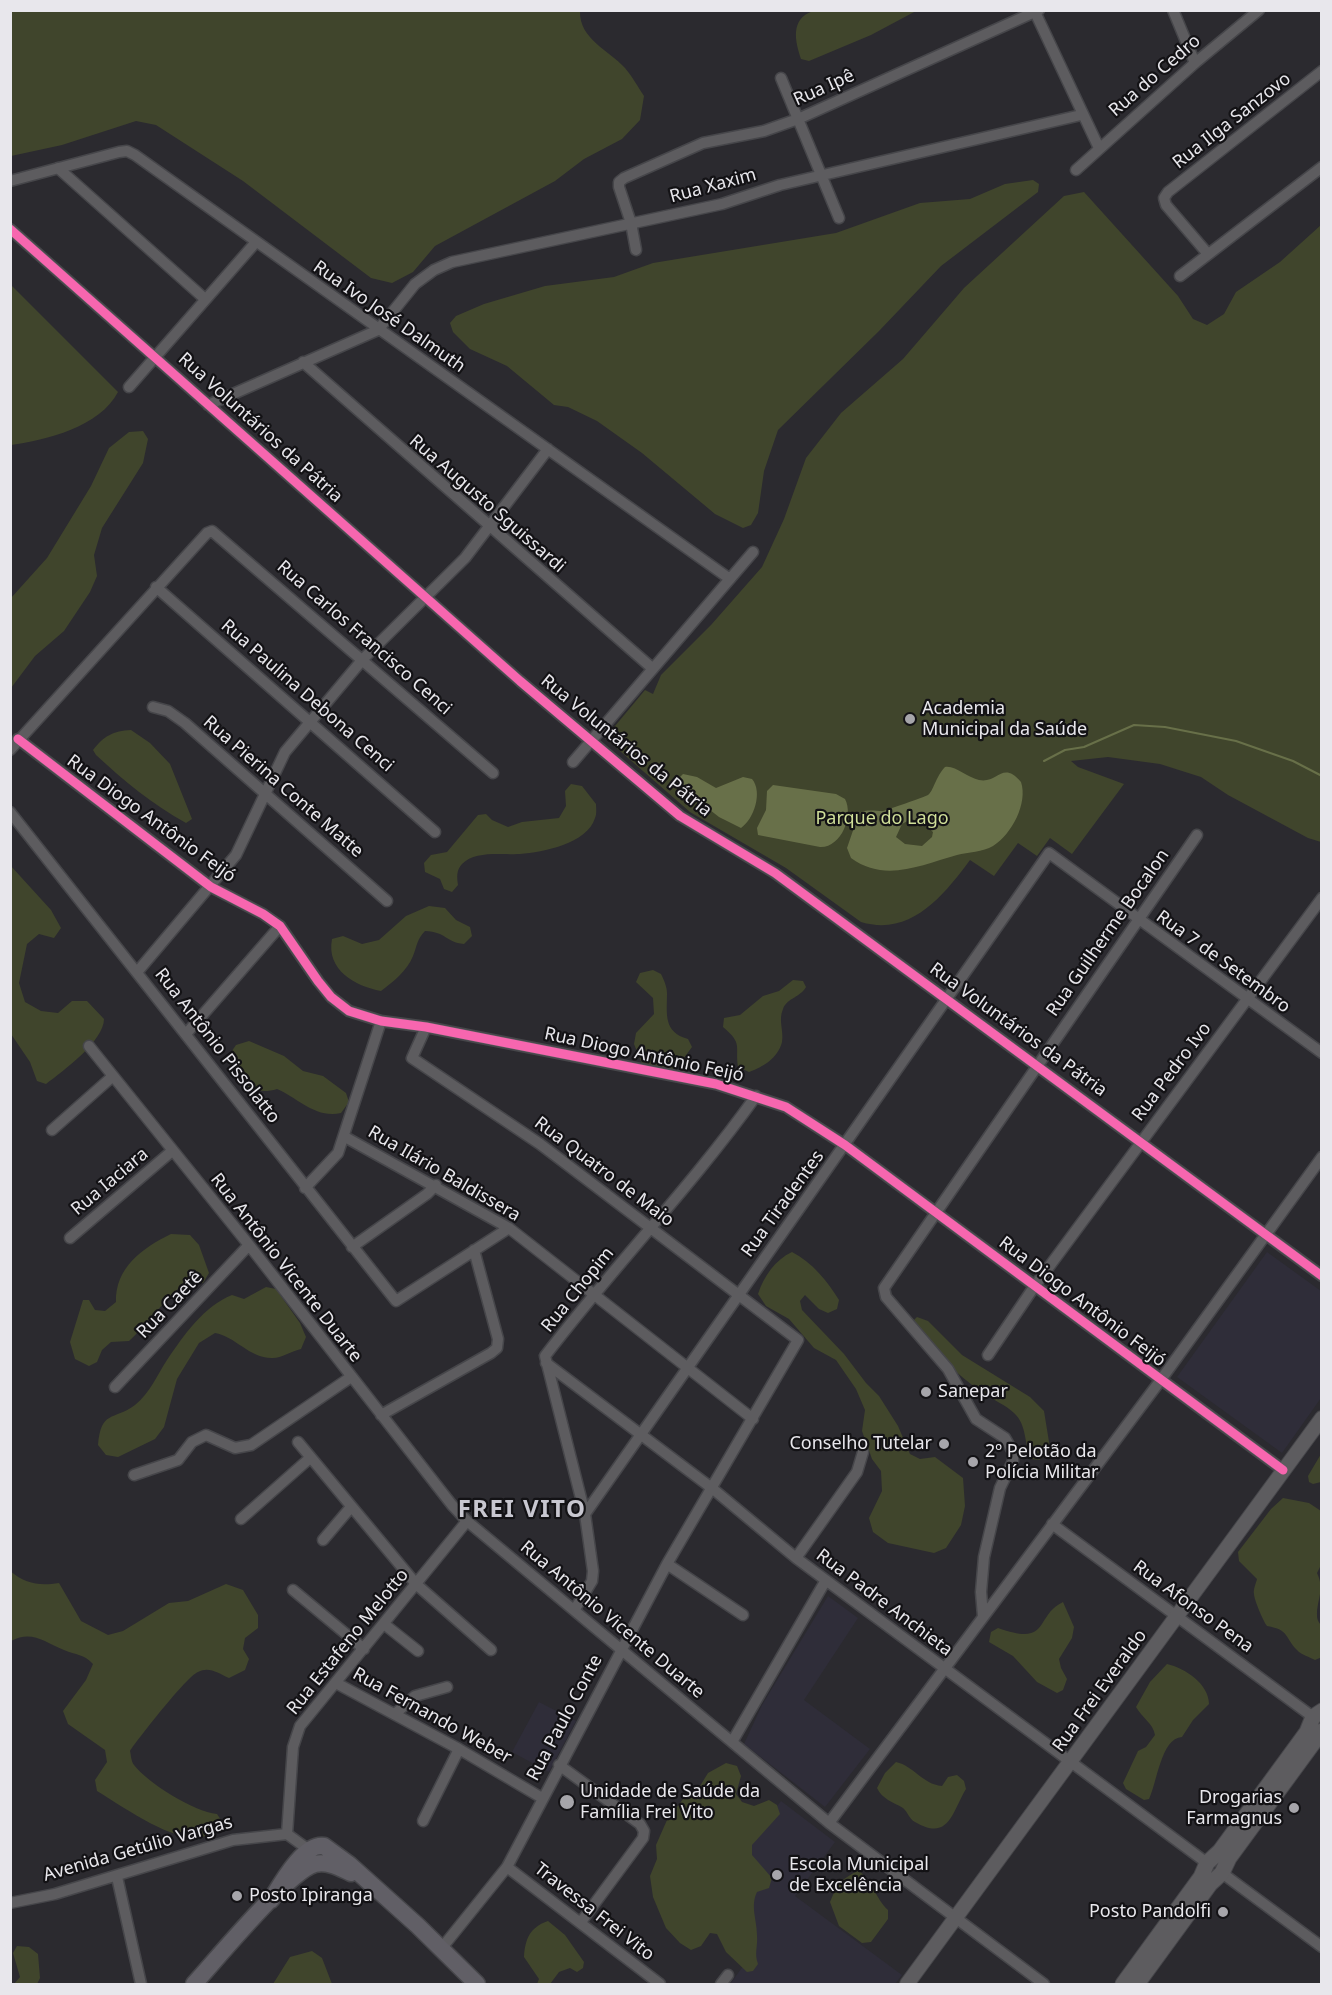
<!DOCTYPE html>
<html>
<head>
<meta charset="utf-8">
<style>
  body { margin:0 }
  #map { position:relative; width:1332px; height:1995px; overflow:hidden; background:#2b2a2f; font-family:"Noto Sans",sans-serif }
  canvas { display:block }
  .frame { position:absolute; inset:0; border:12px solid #e8e7ec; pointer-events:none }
</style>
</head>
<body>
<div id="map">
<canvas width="1332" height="1995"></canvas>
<div class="frame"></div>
</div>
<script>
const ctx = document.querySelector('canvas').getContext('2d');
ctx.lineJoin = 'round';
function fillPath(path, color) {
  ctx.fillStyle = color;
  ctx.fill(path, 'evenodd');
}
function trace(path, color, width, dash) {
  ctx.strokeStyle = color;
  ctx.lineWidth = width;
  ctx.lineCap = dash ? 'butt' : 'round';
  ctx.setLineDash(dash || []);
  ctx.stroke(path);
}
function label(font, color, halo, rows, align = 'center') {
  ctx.font = font + ' "Noto Sans",sans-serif';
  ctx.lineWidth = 4.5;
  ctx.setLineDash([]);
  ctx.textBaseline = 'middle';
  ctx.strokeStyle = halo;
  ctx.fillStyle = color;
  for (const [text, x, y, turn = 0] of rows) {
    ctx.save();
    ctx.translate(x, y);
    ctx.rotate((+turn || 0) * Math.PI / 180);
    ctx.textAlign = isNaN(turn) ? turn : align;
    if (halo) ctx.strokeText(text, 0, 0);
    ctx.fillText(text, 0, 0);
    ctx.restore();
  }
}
const built = new Path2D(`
  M1267,1252L1321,1291V1398L1282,1453L1177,1377Z
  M828,1596L858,1618L804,1700L870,1749L825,1807L744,1744L762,1705Z
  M539,1702L576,1721L549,1772L512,1752Z
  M781,1801L835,1842L795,1896L902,1975L895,1984H730L744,1965L742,1854Z`);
const green = new Path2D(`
  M10,11H580C579,39 609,50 625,68C632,76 638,87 644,96L640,120L622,139L584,159L555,181L435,246L413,272L392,283L371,278L243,181L156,125L136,121L62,145L11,156Z
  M813,11V10L916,11L871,35L809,61L801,59C795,41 790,19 813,11Z
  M1033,180L1039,184L1038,192L941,266L879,331L778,430L764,471L758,513L751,525L743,528L715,514L642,453L597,421L568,407L554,405L507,366L470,349L453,332L450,323L456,316L484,304L545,286L614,277L653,263L836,233L920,203L970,199L1005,184Z
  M1084,192L1178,296L1193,319L1207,325L1224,314L1236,292L1280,262L1321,225V842L1308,838L1228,795L1201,777L1160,764L1108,757L1071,761L1078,767L1124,784L1072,854L1050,838L1037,856L1018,843L994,876L970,860C944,895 911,937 861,922L786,868L690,812L605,738L645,690L653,694L661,675L711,625L762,567L784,519L806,458L841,413L903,359L964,288L1064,196Z
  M11,285L118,392C100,427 46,440 11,445Z
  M143,431L148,439L143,463L102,528L94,555L97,576L90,592L64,631L35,656L11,688V598L47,558L91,486L109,448L129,432Z
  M131,730L150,743L170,764L192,819L186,823C152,804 124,781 96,755L93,750C104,736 113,731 131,730Z
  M571,784L582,786L596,804C596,808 597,814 595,818C587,844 543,852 520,854C503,855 475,850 462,864C456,871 457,877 458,885L452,892L444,889L440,879L425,872L424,863L431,855L447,852L478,815L486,814L492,820L508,827L522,822L559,818L566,806L565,791Z
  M10,865L51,910L61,928L54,938L39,934L27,944L19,983L25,1002L41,1011L58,1013L72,1001H87L104,1019C104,1041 63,1071 46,1084L37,1081L30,1062L11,1034Z
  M429,906L445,908L456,920L470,927L472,936L464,944C445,942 447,932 425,931C417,939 417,946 413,956C407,971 393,982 381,991C355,986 326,970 332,939L343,936L362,944L379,940L406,916Z
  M653,970L661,974C664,980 667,987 667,993C667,1014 663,1032 688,1039L692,1047L675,1070L654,1069L642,1064L634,1044L636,1033L654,1014L653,998L636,982L640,973Z
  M793,980L803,981L806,987C801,997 787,998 783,1009C778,1020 784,1031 782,1042C778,1058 763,1067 749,1072L738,1067C735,1045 743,1044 723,1027L724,1018L740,1015L763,996L779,991Z
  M249,1041L284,1056L303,1071L323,1076L346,1093L349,1102L341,1113C316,1119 298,1098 277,1089C251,1097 236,1080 227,1058L236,1045Z
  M171,1234L190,1235L199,1245L209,1273L203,1283C199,1283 193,1281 189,1282C176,1285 143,1329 129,1341L111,1342L102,1350L97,1362L89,1366L75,1359L70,1342L83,1300H89L95,1310L105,1311L116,1302C115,1268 142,1248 171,1234Z
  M792,1252C812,1262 828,1282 839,1300L837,1309L828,1313L819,1309L805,1295L800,1301L802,1310L844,1354L866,1383L879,1396L898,1426L910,1454L920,1459L935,1457L963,1478L965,1506L961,1525L946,1548L934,1553L888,1543L873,1532L869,1518L882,1491L881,1471L872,1459L862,1431L865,1410L856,1389L836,1360L814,1348L789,1319L766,1306L758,1294C764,1276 775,1260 792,1252Z
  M266,1287L276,1289L300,1323L306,1337L301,1349C292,1351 281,1358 273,1358C250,1359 235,1336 215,1333L199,1343L177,1379L164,1427L155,1439L118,1457L106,1455L98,1445C101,1410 113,1421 135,1405C150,1393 157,1375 167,1360C184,1335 204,1306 232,1295L244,1299Z
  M917,1317L928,1321L962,1355L1030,1397L1044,1411L1050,1448L1048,1454L1039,1460L1032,1459C1023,1444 1028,1426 1014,1413C1006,1405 993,1400 983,1393C963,1379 920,1343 914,1320Z
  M1321,1454V1482L1313,1484L1309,1482L1308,1476Z
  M1283,1498L1309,1503L1321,1511V1565L1317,1573C1325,1590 1317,1599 1317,1615C1317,1622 1320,1622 1322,1628C1324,1636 1322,1649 1322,1657L1315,1660C1310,1657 1301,1655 1297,1650C1284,1637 1290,1630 1267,1626C1263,1621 1254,1599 1254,1594C1253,1590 1256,1583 1257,1579L1239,1561L1238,1552L1271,1509Z
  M10,1571C26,1584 39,1586 59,1583L81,1621L108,1635L123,1631L169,1603L188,1601L226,1584L243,1590L258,1615V1628L245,1638L243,1649L249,1659L245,1670L229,1678C218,1673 209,1666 198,1672C187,1676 138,1739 130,1751C131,1755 131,1761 134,1765C148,1783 194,1812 217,1814L221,1820L219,1829C214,1831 208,1836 202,1837C173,1843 122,1806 97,1791L95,1780L107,1762L105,1750L68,1724L63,1711L86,1680L93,1664C84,1654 76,1655 64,1650C44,1642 32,1630 11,1641Z
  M1063,1602L1074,1627L1072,1638L1059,1659L1061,1668L1067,1679L1063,1690L1057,1693L1037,1682L1013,1656L989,1642L991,1632L998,1628C1051,1647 1034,1616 1063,1602Z
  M1167,1664C1185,1668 1209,1684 1209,1704L1193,1720L1182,1737C1161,1738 1157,1783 1149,1799L1144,1800L1126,1789L1123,1783L1138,1751L1146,1747L1155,1735C1153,1723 1142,1718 1136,1707L1150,1682Z
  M896,1762C914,1766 922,1784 942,1786L948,1777L957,1775L964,1781L966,1789C952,1812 949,1842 915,1822C909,1819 908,1812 903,1808C893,1802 882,1799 877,1788L885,1773Z
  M726,1763L737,1766L741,1776L736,1794L742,1802L754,1806L769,1800L777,1805L780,1814L752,1845V1855L772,1878L769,1888L757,1892C750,1906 757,1920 757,1935C758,1947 754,1953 758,1964L753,1971L747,1972L726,1952L717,1934L710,1933L701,1946L691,1950L680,1943L666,1928L653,1897L650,1876L657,1859L656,1845L667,1820L687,1794L700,1786L708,1773Z
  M858,1870C873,1881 875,1898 888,1910V1919L871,1942L862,1943L839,1926L830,1902L838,1883Z
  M548,1921L565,1935L584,1962L583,1968L577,1972L570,1968L559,1972L550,1984H537L539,1979L524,1957C525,1939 530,1927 548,1921Z
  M17,1946L29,1947L38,1954L40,1978L37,1984H14L20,1977L13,1953Z
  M312,1951L322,1958L332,1984H273L290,1957Z`);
const water = new Path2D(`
  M945,767C955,765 968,778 979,780C998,784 1002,760 1021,782C1028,803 1012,834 993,846C983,852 968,852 957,855C921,865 885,883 851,858L847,848L859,813C867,809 874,811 883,811C887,810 924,797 928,795C933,792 936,776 945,767ZM911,819L921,822L933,832L932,837L922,846L905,844L896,837L902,824Z
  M683,774L697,777L716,788L743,777L752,779C763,792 754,819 741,828L719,817L678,785L677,780Z
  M773,785L836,794L845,799C854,816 841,848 820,847L758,835L757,828L766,810L767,791Z`);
const stream = new Path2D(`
  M1044,761L1065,750L1084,747L1134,725L1165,727L1236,741L1293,761L1322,776`);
const minor = new Path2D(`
  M1173,10L1195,63
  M1035,12L1099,148
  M781,78L839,218
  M58,168L205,299
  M1076,170L1195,63L1259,10
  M10,181L119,152L127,151L135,155L730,579
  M10,229L520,681L680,816L775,873L1322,1276
  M636,250L631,223L619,187V182L624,178L703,143L764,131L798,119L1039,10
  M1208,254L1166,205L1164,198L1168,192L1322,71
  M1180,276L1322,167
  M303,362L652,668
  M129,387L256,242
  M208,405L378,330L415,284L434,270L452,262L722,204L780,185L1081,115
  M156,587L435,832
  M153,707L168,711L185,723L387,901
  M18,739L211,887L263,914L280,926L318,981L331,997L349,1011L381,1021L426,1027L716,1084L786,1107L845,1145L1283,1470
  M10,750L207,533L212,531L493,773
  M573,762L753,552
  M10,812L396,1301L509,1228
  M138,971L236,855L285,752L363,659L465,558L548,449
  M426,1027L412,1058L540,1144L798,1340L667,1564L507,1867L441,1949
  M186,1034L280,926
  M89,1046L249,1245L452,1505L467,1521L829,1823L1044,1984
  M52,1130L113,1076
  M345,1137L509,1228L753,1419
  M305,1188L338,1153L381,1021
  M70,1238L172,1151
  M352,1247L427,1194L436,1185
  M988,1355L1034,1287L1322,898
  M546,1363L713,1489L796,1558L1207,1863
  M115,1387L249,1245
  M381,1415L491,1353L497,1348L498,1339L474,1250
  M298,1442L416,1584L491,1650
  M134,1475L178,1460L192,1442L206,1435L235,1448L251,1445L351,1377
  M585,1514L1049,853L1322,1053
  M241,1519L310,1458
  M1052,1524L1313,1717
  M323,1540L351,1507
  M796,1558L857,1472L863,1452
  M667,1564L743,1615
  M293,1590L364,1649
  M575,1609L592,1581L593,1571L585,1514L545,1356C613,1267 691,1187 756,1096
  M983,1616L981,1592L984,1557L1000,1488L1013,1461V1452L1005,1438L976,1419L948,1369L886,1297L884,1288L1197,835
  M384,1624L418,1651
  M336,1683L459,1749L542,1798
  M395,1714L415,1696L447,1687
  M732,1742L826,1580
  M559,1765L640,1824L644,1831L643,1838L581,1922
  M423,1821L459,1749
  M829,1823L1160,1381L1322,1157
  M287,1834L293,1747L300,1726L467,1521
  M507,1867L660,1984
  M1222,1873L1322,1947
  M117,1877L141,1984
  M10,1903L55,1894L233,1840L287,1834L309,1850
  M721,1984L728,1975`);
const tertiary = new Path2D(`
  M907,1984L1322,1418`);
const secondary = new Path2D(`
  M1123,1984L1201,1877L1207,1863L1220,1851L1307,1732L1313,1717L1322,1711
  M1137,1984L1210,1884L1222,1873L1229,1858L1322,1731`);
const primary = new Path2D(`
  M271,1900C281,1884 303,1843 324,1846L350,1865L418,1926L477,1984
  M194,1984C216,1960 289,1871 315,1864C328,1861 340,1868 351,1873`);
const cycleway = new Path2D(`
  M10,229L520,681L680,816L775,873L1322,1276
  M18,739L211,887L263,914L280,926L318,981L331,997L349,1011L381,1021L426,1027L716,1084L786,1107L845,1145L1283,1470`);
const markers = [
  [910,719,6,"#a6a5aa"],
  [926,1392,6,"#a6a5aa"],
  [944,1444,6,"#a6a5aa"],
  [973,1462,6,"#a6a5aa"],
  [567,1802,8,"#a6a5aa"],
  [1294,1808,6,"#a6a5aa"],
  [777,1875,6,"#a6a5aa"],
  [237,1896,6,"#a6a5aa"],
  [1223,1912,6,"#a6a5aa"]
];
const streetNames = [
  ["Rua do Cedro",1155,76,-41],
  ["Rua Ipê",824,88,-24],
  ["Rua Ilga Sanzovo",1232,121,-38],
  ["Rua Xaxim",713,186,-15],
  ["Rua Ivo José Dalmuth",389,317,35],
  ["Rua Voluntários da Pátria",260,428,42],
  ["Rua Augusto Sguissardi",487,504,41],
  ["Rua Carlos Francisco Cenci",364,638,41],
  ["Rua Paulina Debona Cenci",307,696,41],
  ["Rua Voluntários da Pátria",626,746,39],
  ["Rua Pierina Conte Matte",283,787,41],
  ["Rua Diogo Antônio Feijó",151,819,36],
  ["Rua Guilherme Bocalon",1108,933,-55],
  ["Rua 7 de Setembro",1223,962,36],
  ["Rua Voluntários da Pátria",1018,1030,36],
  ["Rua Antônio Pissolatto",217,1046,52],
  ["Rua Diogo Antônio Feijó",644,1055,12],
  ["Rua Pedro Ivo",1172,1072,-53],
  ["Rua Quatro de Maio",604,1172,37],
  ["Rua Ilário Baldissera",444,1174,30],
  ["Rua Iaciara",110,1182,-40],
  ["Rua Tiradentes",783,1204,-54],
  ["Rua Antônio Vicente Duarte",286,1268,52],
  ["Rua Chopim",578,1290,-51],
  ["Rua Diogo Antônio Feijó",1082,1302,37],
  ["Rua Caetê",170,1305,-46],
  ["Rua Padre Anchieta",884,1603,37],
  ["Rua Afonso Pena",1193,1607,36],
  ["Rua Antônio Vicente Duarte",612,1620,40],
  ["Rua Estafeno Melotto",348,1642,-51],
  ["Rua Frei Everaldo",1100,1691,-54],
  ["Rua Fernando Weber",432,1716,29],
  ["Rua Paulo Conte",565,1718,-62],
  ["Avenida Getúlio Vargas",138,1849,-16],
  ["Travessa Frei Vito",594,1912,38]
];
const poiNames = [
  ["Academia",922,709],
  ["Municipal da Saúde",922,730],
  ["Sanepar",938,1392],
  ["Conselho Tutelar",932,1444,"right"],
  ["2º Pelotão da",985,1452],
  ["Polícia Militar",985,1473],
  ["Unidade de Saúde da",580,1792],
  ["Família Frei Vito",580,1813],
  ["Drogarias",1282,1798,"right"],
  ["Farmagnus",1282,1819,"right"],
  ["Escola Municipal",789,1865],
  ["de Excelência",789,1886],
  ["Posto Ipiranga",249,1896],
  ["Posto Pandolfi",1211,1912,"right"]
];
const parkNames = [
  ["Parque do Lago",882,819]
];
const districtNames = [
  ["FREI VITO",522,1510]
];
fillPath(built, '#2f2d39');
fillPath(green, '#40452c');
fillPath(water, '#687049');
trace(stream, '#687049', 2);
trace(minor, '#46464a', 13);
trace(tertiary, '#46464a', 16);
trace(secondary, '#46464a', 17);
trace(primary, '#46464a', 19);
trace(minor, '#5d5c5f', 10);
trace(tertiary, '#5d5c5f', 14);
trace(secondary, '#5d5c5f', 15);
trace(primary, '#615f66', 16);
trace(cycleway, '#f766af', 9);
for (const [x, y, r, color] of markers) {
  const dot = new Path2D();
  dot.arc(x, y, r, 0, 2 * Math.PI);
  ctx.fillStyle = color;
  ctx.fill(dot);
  trace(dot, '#131215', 2);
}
label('18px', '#e8e7ec', '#131215', streetNames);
label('18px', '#e8e7ec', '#131215', poiNames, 'left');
label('18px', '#d0df99', '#131215', parkNames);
ctx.letterSpacing = '1.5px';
label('bold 24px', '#c8c7d0', '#131215', districtNames);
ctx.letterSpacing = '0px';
</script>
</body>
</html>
